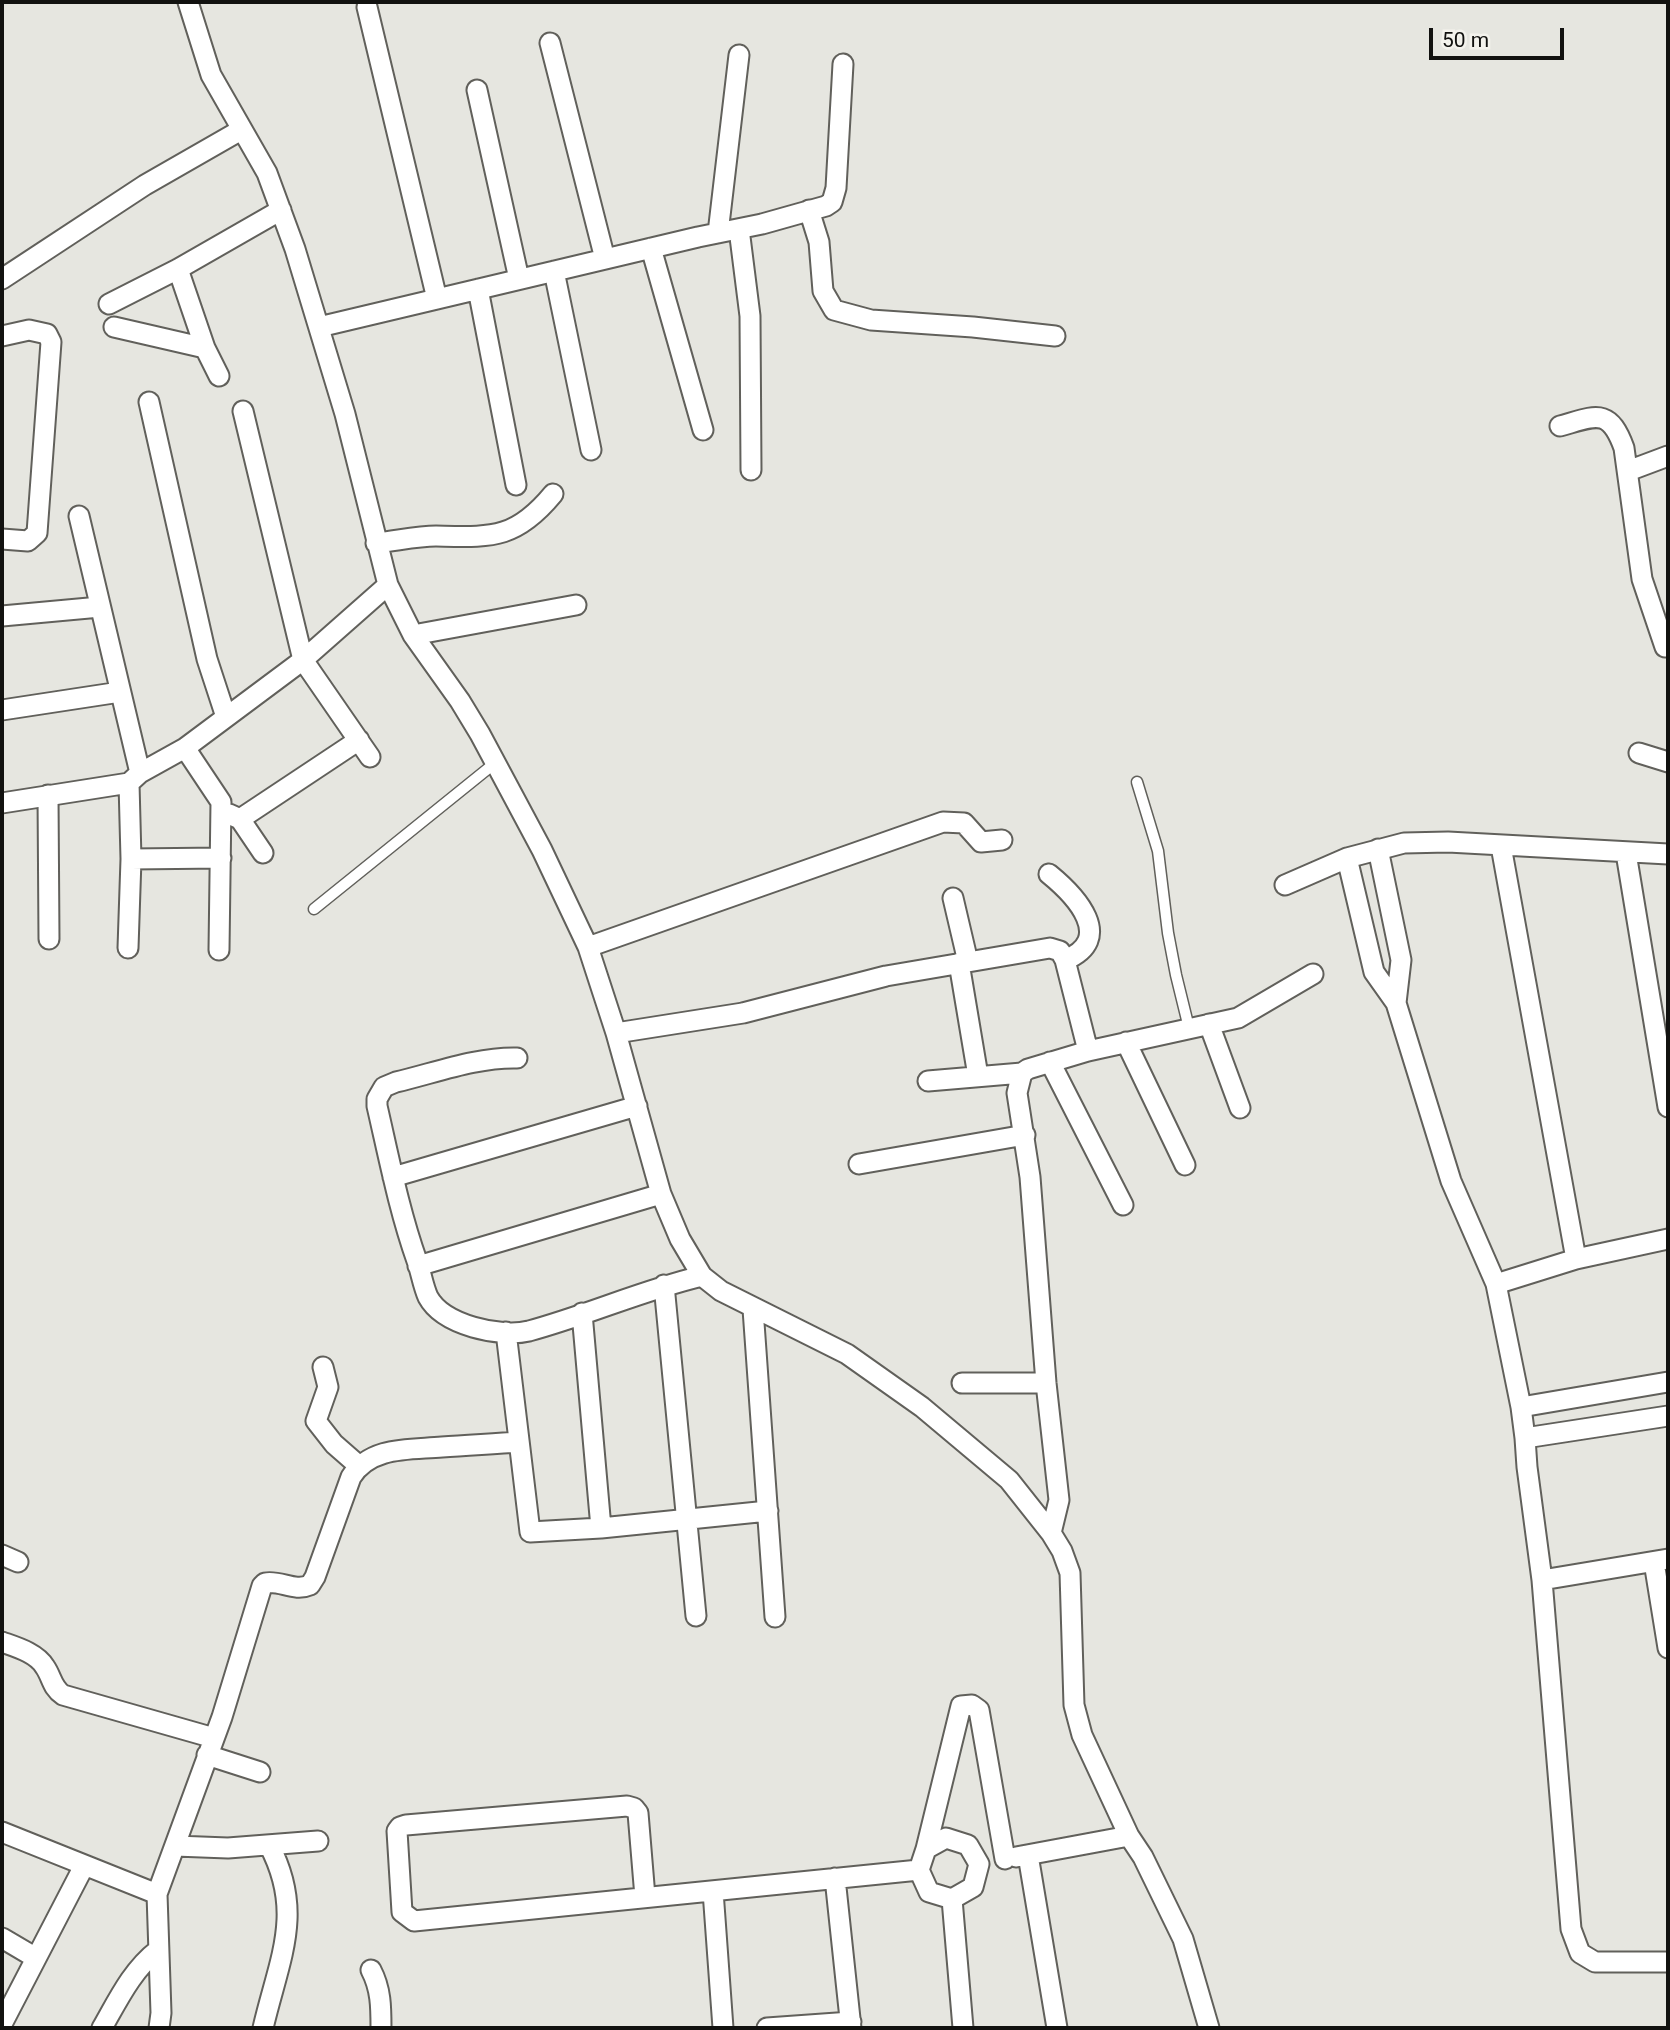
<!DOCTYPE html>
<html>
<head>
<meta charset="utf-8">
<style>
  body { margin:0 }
  #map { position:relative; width:1670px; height:2030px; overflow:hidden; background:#e6e6e0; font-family:Roboto,sans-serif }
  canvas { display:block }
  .frame { position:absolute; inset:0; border:4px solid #121210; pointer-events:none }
  .scale { position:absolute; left:1429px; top:28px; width:135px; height:32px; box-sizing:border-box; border:4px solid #121210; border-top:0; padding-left:9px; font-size:21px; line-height:24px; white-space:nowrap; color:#121210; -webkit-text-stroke:5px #f4f3ed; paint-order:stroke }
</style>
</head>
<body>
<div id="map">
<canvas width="1670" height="2030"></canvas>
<div class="frame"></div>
<div class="scale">50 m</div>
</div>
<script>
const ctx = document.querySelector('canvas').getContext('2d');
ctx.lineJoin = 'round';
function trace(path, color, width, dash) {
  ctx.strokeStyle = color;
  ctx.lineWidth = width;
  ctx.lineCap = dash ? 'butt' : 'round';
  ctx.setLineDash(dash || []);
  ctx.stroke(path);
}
const service = new Path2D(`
  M1137,782L1158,851L1168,933L1176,975L1189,1028
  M314,909L495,763`);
const minor = new Path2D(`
  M188,2L211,75L267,173L295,249L345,414L388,585L413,635L460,701L480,734L542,850L588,947L616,1033L661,1194L680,1239L702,1276L721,1291L847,1354L922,1407L1009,1480L1051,1533L1062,1551L1070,1573L1074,1705L1082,1735L1129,1836L1143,1857L1183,1939L1209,2028
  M367,7L437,299
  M550,43L605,259
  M477,90L519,279
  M809,210L819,242L823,291L834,310L871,320L973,327L1055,336
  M739,229L750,316L751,470
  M718,233L739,55
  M651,248L703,430
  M178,269L205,348L219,376
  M554,271L591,450
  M2,279L145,185L241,130
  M478,289L516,485
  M109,304L178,269L281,210
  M114,327L205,348
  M319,327L698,237L762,224L826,206L832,202L836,188L843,64
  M2,336L29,330L47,334L51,342L37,533L28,541L2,539
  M149,402L207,659L226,717
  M243,411L303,660L370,757
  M1560,426C1596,416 1609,407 1624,448L1642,579L1665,647
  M1628,471L1668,456
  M79,516L140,773
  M376,543C396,541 417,536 436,536C491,537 515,540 553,494
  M2,616L100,607
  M413,635L576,605
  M2,710L120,692
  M185,748L221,802L219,950
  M1639,753L1668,762
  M48,795L49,939
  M2,803L129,783L140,773L185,748L303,660L388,585
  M229,814L240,819L263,853
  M240,819L359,740
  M1501,846L1576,1259
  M1378,849L1401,960L1396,1003
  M1626,853L1668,1107
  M1347,858L1374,972L1396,1003L1451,1181L1496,1284L1521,1407L1525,1438L1527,1467L1542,1580L1571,1929L1580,1953L1595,1962H1668
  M131,859L221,858
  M1049,874C1076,896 1116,939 1065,960
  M1285,885L1347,858L1404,843L1448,842L1668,854
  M953,898L968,962
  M588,947L943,822L964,823L981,842L1002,840
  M128,948L131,859L129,783
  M959,963L978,1076
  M1209,1024L1240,1108
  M616,1033L743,1013L886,976L1050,948L1060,951L1065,960L1088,1051
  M1126,1042L1185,1165
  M517,1058C476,1057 435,1073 396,1082L384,1087L377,1099V1106C389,1158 399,1210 417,1261C421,1272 423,1286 428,1297C443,1325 500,1338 529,1331C588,1315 643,1290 702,1276
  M1050,1062L1123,1205
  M928,1081L1022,1073
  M859,1164L1025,1135
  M393,1177L637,1106
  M418,1266L661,1194
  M1496,1284L1576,1259L1668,1239
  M664,1285L696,1616
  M753,1309L775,1617
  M582,1313L601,1528L768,1511
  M506,1332L530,1532L601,1528
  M323,1367L328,1387L316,1421L334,1444L358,1465
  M962,1383H1046
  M1521,1407L1668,1382
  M1525,1438L1668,1416
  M1051,1533L1059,1500L1046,1383L1030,1177L1017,1093L1022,1073L1028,1069L1088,1051L1238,1018L1313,974
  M2,1555L18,1562
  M1654,1562L1668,1648
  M1542,1580L1668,1559
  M2,1642C16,1647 37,1653 45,1667C52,1677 52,1688 63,1695L214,1738
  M207,1755L260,1772
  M2,1832L157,1894
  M946,1838L968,1845L979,1864L973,1887L952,1899L929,1892L919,1870L926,1849Z
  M175,1846L228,1848L318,1841
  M926,1849L961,1706L972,1705L979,1710L1005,1859
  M1028,1855L1057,2028
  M1016,1857L1129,1836
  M835,1878L851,2028
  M713,1891L723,2028
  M645,1897L638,1813L634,1808L627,1806L406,1825L400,1827L397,1831L402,1912L414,1921L919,1870
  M952,1899L963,2028
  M2,1938L36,1958
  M371,1970C381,1989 381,2007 381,2028
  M2,2024L84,1866
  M102,2028C118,2000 132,1970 158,1950
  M159,2028L161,2013L157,1894L222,1717L262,1586L265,1583C281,1580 294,1592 310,1585L315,1577L351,1477C371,1446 409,1450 442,1447C467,1445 493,1444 519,1442
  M263,2028C279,1959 305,1913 269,1845
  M767,2028L851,2022`);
trace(service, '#61605b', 13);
trace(minor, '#61605b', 23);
trace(service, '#fff', 10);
trace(minor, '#fff', 19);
</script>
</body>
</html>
